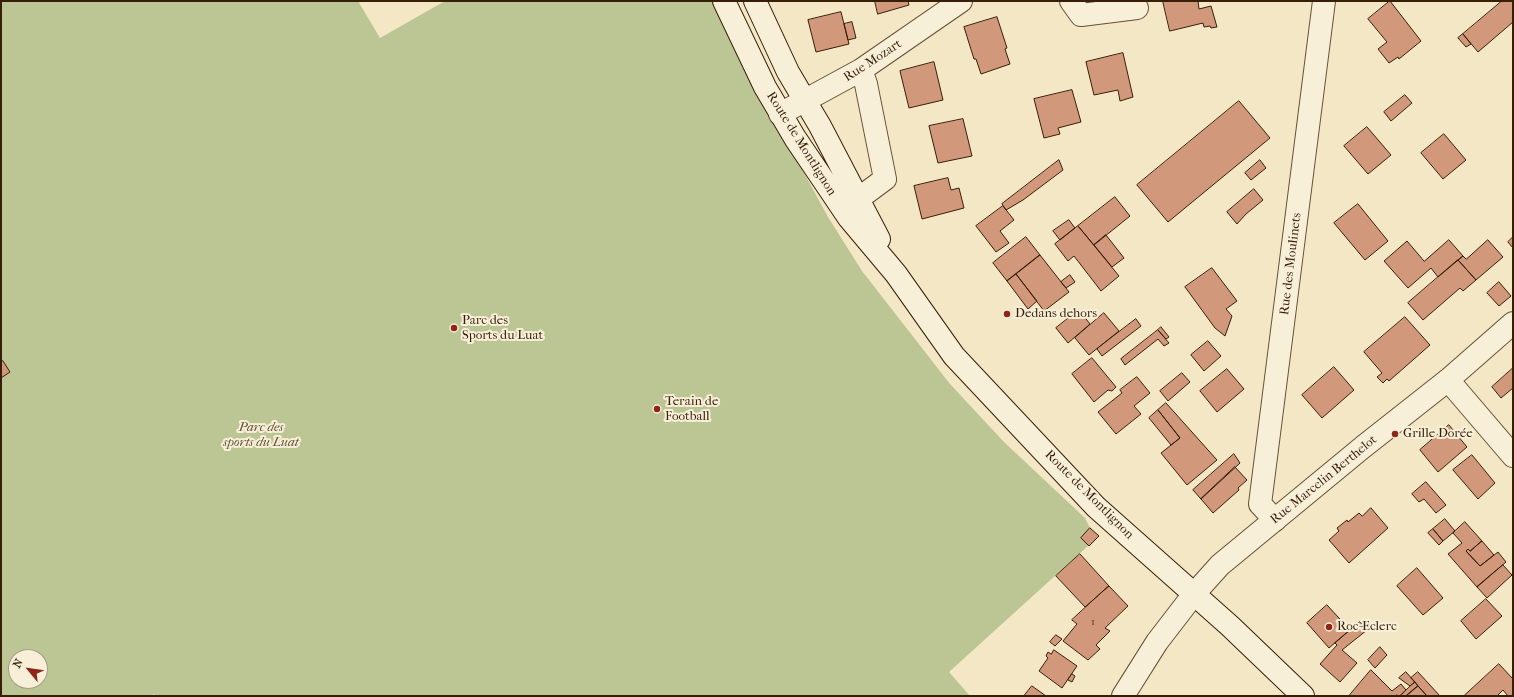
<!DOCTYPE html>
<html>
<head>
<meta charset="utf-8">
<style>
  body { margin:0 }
  #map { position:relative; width:1514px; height:697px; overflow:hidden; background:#f4e7c5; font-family:"IM FELL French Canon",serif }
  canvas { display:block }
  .frame { position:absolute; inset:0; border:2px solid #371e07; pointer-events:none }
  .north { position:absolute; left:8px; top:649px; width:40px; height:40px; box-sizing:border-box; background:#f8efd9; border:1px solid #ab9b85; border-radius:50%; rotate:299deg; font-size:11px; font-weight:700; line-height:16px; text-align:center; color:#371e07 }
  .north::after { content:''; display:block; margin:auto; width:14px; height:18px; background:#8f2418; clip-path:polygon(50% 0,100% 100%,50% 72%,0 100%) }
</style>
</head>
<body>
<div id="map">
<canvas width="1514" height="697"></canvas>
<div class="frame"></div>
<div class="north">N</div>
</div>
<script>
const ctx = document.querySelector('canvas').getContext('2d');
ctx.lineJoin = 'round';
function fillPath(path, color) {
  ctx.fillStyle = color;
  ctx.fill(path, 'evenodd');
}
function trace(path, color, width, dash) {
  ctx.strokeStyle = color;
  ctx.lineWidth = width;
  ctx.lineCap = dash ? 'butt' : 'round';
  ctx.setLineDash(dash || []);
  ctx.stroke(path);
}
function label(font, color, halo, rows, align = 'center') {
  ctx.font = font + ' "IM FELL French Canon",serif';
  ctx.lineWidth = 4;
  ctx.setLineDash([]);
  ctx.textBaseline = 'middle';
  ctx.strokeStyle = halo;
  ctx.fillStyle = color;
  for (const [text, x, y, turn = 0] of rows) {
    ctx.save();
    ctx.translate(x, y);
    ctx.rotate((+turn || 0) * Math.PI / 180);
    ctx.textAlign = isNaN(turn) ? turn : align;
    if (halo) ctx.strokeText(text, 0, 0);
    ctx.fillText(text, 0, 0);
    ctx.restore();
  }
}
const green = new Path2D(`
  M1,1H358L380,38L445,1H721L778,125L828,217L862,271L950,384L1004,442L1085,518L1090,528L1099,536L949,672L970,696H155L154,694L151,696H1ZM16,657H40V681H16Z`);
const building = new Path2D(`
  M875,1H908L909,5L878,14Z
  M1163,1H1198L1199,9L1211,6L1217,27L1211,28L1210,26L1204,27L1203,23L1170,31Z
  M1390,1L1421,41L1399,59L1398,57L1389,63L1378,49L1387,42L1368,19Z
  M1502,1H1513V22L1478,52L1463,34Z
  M841,12L849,44L816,52L808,20Z
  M997,17L1007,48L1005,49L1010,64L981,74L976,59H974L964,27Z
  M852,22L856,38L848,40L844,24Z
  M1463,34L1471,44L1466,47L1458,38Z
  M1123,53L1133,97L1120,101L1118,90L1094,95L1086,62Z
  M934,62L943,100L909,108L900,71Z
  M1072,90L1081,122L1058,128L1060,134L1044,138L1034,99Z
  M1405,95L1412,103L1391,121L1384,112Z
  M1239,101L1270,138L1168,222L1137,185Z
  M963,119L972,156L938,163L929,126Z
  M1367,127L1391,155L1368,174L1344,146Z
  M1444,134L1466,160L1443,179L1421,153Z
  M1059,160L1063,170L1023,200L1006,210L1002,204Z
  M1260,160L1266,168L1251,180L1245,173Z
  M948,178L951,190L959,188L964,208L922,219L914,186Z
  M1254,189L1263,200L1246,214L1237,224L1227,212Z
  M1115,197L1130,216L1094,245L1078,226Z
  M1358,204L1388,241L1365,260L1334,223Z
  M1003,206L1014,220L1000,231L1009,243L996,252L976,226Z
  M1069,220L1075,228L1060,240L1053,231Z
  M1078,226L1119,276L1101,291L1074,256L1068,261L1055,244Z
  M1106,235L1124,258L1112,267L1094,245Z
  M1026,237L1040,255L1007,281L993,263Z
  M1513,237V248L1508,242Z
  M1449,240L1463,256L1438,277L1431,268L1408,288L1384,261L1407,241L1424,261Z
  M1488,240L1503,257L1476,280L1458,260L1463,256L1466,259Z
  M1040,255L1069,292L1044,311L1016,274Z
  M1458,260L1476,280L1463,291L1460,288L1423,320L1408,303Z
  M1212,268L1237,301L1226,309L1232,316L1225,336L1215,328L1185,287Z
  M1016,274L1037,301L1028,309L1007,281Z
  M1070,275L1075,282L1066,288L1061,282Z
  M1499,282L1511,296L1499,306L1487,293Z
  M1079,310L1090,324L1068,343L1056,328Z
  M1104,313L1119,331L1089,355L1075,338Z
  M1405,317L1430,345L1389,381L1387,379L1383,383L1377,377L1382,373L1364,352Z
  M1136,319L1141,326L1102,356L1097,349Z
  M1161,327L1169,337L1166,339L1158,330Z
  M1158,330L1169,343L1164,346L1158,339L1125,365L1121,359Z
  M1208,341L1221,356L1204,371L1191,355Z
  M1092,358L1116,387L1112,391L1108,390L1094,402L1072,374Z
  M3,361L10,372L1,378V362Z
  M1334,367L1354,390L1322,418L1302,395Z
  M1513,368V388L1501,398L1492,387Z
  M1227,369L1244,389L1217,412L1200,391Z
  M1182,373L1190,382L1168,401L1160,391Z
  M1137,377L1150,393L1134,406L1141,414L1116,434L1098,412L1122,393L1120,390Z
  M1166,403L1217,460L1187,485L1161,453L1180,438L1158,410Z
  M1158,410L1180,438L1171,445L1149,418Z
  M1449,425L1467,447L1438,472L1420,450Z
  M1234,454L1240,463L1201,499L1193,490Z
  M1472,455L1495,483L1478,499L1453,470Z
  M1235,467L1247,480L1238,488L1239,490L1213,513L1201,499Z
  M1426,482L1446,505L1436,513L1424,499L1419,502L1412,494Z
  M1371,508L1388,528L1349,563L1329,540L1339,531L1337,528L1347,520L1348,522L1359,513L1362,516Z
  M1445,519L1455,531L1443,541L1433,529Z
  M1465,522L1482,541L1470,551L1468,549L1466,551L1480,566L1498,552L1506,562L1477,587L1448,554L1462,543L1453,533Z
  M1090,528L1099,536L1089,546L1081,538Z
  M1433,529L1443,541L1439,545L1428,533Z
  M1482,541L1494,555L1480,566L1466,551L1468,549L1470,551Z
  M1080,554L1109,586L1085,607L1056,576Z
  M1503,565L1512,575L1487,598L1477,587Z
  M1417,568L1443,598L1423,615L1397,586Z
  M1109,586L1128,606L1105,628L1110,631L1096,645L1100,649L1088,660L1063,641L1077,624L1072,620Z
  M1486,599L1502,616L1476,639L1461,621Z
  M1327,605L1350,630L1329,648L1307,623Z
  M1360,622L1367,630L1342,650L1357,663L1340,682L1320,664L1337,645L1335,643Z
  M1056,635L1062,639L1055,646L1050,642Z
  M1380,647L1387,655L1375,668L1368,660Z
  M1054,650L1077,666L1062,688L1039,671L1048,658L1046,656L1048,652L1051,654Z
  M1499,664L1513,679V696H1508L1503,690L1497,696H1464Z
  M1371,670L1392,691L1401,684L1406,690L1400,696L1396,695L1395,696H1349Z
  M1406,672L1415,682L1410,686L1399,678Z
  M1418,672L1440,696H1427L1411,678Z
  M1072,674L1075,676L1072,682L1068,680Z
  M1415,682L1418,686L1406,696H1400Z
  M1032,686L1046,696H1024Z
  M1418,686L1427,696H1406Z`);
const minor = new Path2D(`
  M1071,1L1081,15L1137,8
  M780,114L861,70L961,1
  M858,199L885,179L866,84L861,70
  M1448,380L1513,456
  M1275,520L1260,504L1324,1
  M1123,696L1157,642L1194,594`);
const tertiary = new Path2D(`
  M1194,594L1220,565L1363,447L1448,380L1513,323`);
const secondary = new Path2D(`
  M724,1L765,87L795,138L849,218L896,274L954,356L1096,507L1230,626L1303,696
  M755,1L788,72L820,126L879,239`);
const markers = [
  [1007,314,4,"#8f2418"],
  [454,328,4,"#8f2418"],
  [657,409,4,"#8f2418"],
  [1395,434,4,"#8f2418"],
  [1329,627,4,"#8f2418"]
];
const numberNames = [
  ["1",1093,622]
];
const streetNames = [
  ["Rue Mozart",873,61,-33],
  ["Route de Montlignon",801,144,58],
  ["Rue des Moulinets",1291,264,-83],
  ["Rue Marcelin Berthelot",1324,480,-39],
  ["Route de Montlignon",1089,495,45]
];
const poiNames = [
  ["Dedans dehors",1015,314],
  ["Parc des",462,321],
  ["Sports du Luat",462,336],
  ["Terain de",665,402],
  ["Football",665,417],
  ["Grille Dorée",1403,434],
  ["Roc-Eclerc",1337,627]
];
const parkNames = [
  ["Parc des",261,428],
  ["sports du Luat",261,443]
];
fillPath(green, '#bcc594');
fillPath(building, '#d2987b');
trace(building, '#371e07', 1);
trace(minor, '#665036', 24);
trace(tertiary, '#665036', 24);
trace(secondary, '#371e07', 24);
trace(minor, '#f8efd9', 22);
trace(tertiary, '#f8efd9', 22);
trace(secondary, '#f8efd9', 22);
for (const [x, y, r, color] of markers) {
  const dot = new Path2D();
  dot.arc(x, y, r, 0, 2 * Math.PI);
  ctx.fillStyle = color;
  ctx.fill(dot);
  trace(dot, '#f8efd9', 1.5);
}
label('11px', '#5e3c24', null, numberNames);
label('13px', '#371e07', '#f8efd9', streetNames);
label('13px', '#371e07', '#f8efd9', poiNames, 'left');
label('italic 13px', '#5f5031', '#f8efd9', parkNames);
</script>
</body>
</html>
